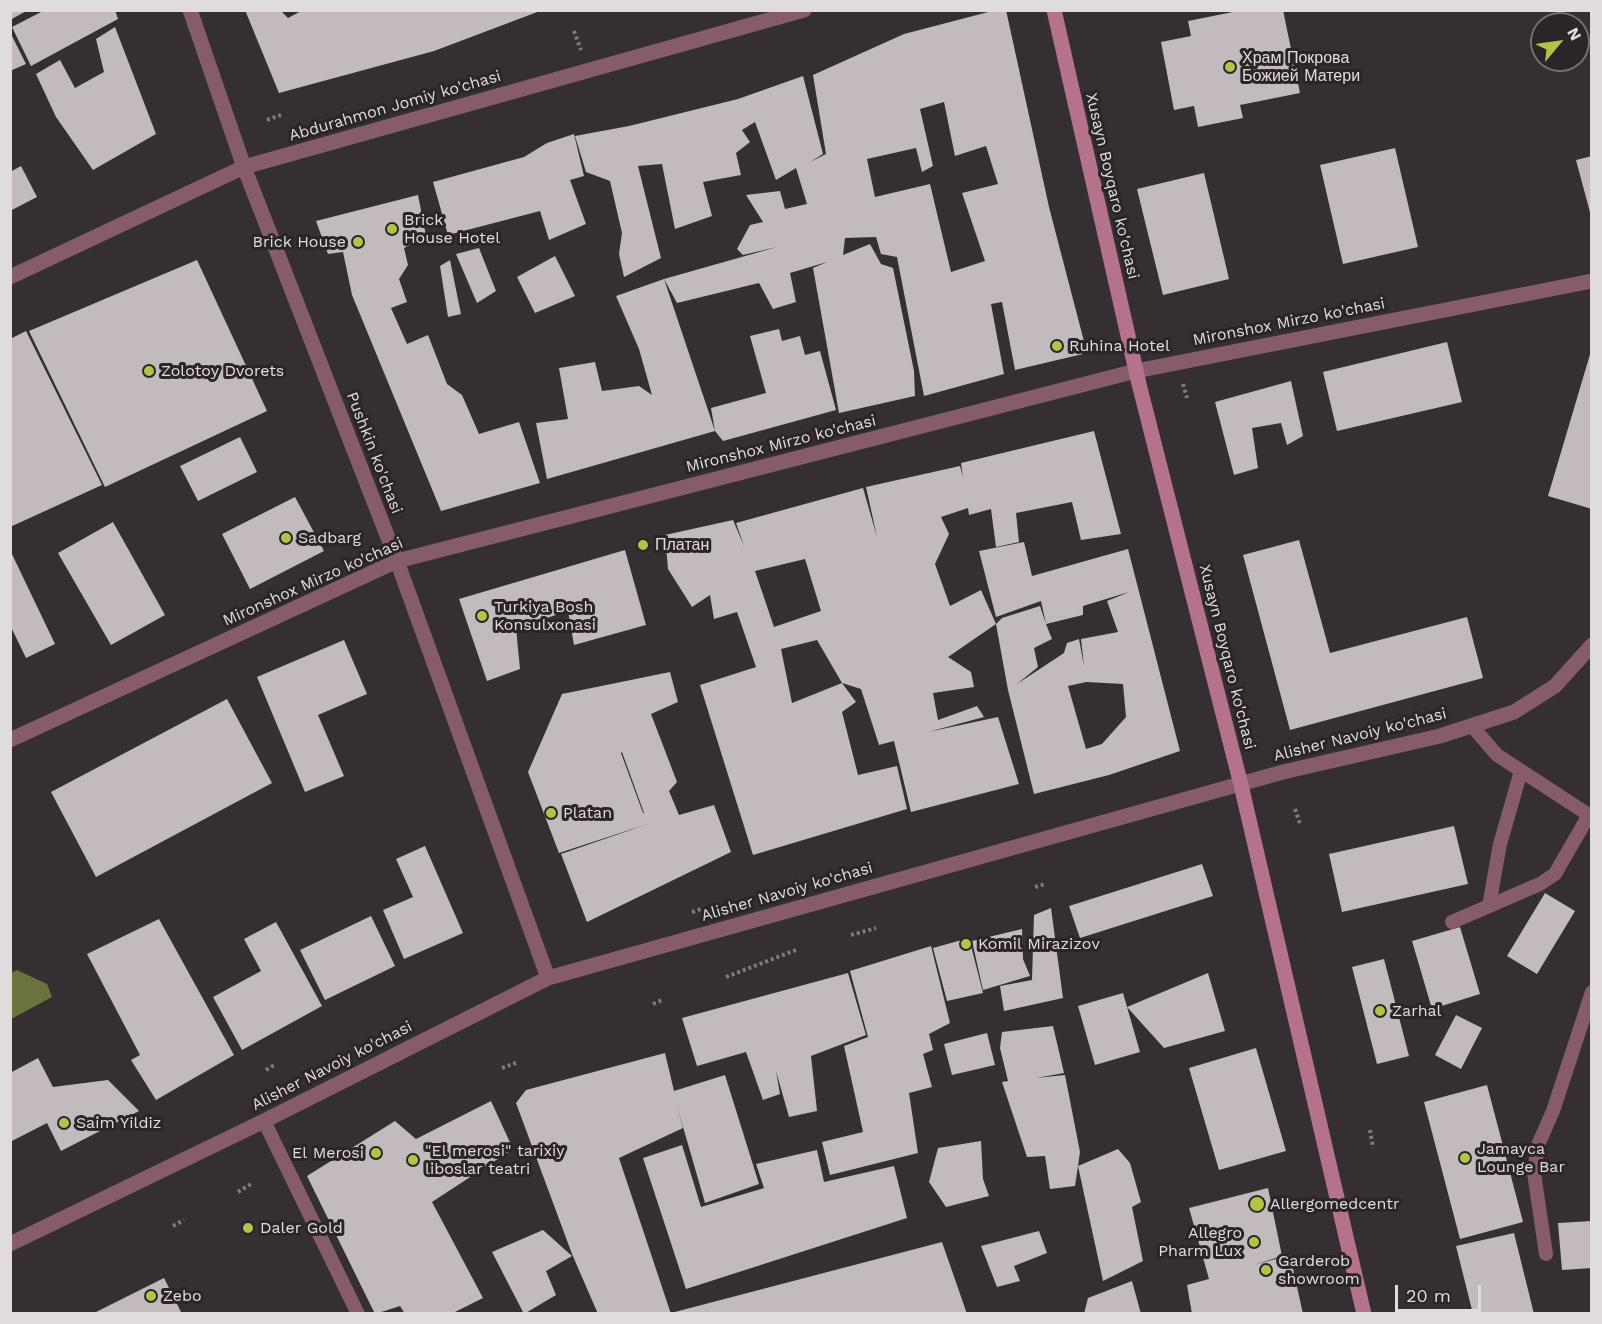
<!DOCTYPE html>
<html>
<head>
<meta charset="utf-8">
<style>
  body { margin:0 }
  #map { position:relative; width:1602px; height:1324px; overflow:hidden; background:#352f31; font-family:"Work Sans",sans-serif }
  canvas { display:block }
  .frame { position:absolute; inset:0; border:12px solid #e0dcde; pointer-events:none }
  .north { position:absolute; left:1530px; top:12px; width:60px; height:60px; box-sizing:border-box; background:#2b2527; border:2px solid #736e70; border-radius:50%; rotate:61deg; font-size:16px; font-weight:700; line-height:24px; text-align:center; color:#e0dcde }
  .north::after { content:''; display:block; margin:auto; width:21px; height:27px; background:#b6c148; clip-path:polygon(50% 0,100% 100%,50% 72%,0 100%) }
  .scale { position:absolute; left:1395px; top:1285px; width:86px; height:27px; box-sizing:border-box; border:3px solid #e0dcde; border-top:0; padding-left:8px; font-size:18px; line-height:21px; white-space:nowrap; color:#e0dcde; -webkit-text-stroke:4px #2b2527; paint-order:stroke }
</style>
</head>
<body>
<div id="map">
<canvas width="1602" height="1324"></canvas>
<div class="frame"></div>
<div class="north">N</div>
<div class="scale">20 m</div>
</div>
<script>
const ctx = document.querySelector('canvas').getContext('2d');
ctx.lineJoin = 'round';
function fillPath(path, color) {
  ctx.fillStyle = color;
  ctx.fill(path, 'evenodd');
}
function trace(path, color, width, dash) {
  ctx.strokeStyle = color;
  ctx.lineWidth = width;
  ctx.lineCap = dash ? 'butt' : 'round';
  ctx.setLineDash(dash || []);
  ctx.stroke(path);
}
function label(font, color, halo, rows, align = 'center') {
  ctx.font = font + ' "Work Sans",sans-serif';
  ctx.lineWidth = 6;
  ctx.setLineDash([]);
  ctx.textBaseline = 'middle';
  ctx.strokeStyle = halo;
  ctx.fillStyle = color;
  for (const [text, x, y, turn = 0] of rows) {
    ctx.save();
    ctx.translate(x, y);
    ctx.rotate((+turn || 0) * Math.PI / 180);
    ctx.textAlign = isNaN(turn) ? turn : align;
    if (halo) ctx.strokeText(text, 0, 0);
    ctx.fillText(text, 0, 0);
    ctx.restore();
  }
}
const water = new Path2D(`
  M17,970L47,984L52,997L11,1019V973Z`);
const building = new Path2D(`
  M10,10H28L10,20Z
  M45,10H115L118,19L31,66L12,27Z
  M245,10H280L288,18L303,10L540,11L434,51L279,93Z
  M996,10H1006L1049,207L1087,353L1015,370L1002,302L991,304L1004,374L924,396L897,257L881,254L876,237L845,238L843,255L870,244L881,264L893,268L914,371L915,396L839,413L813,268L827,262L790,273L796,302L773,309L759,283L677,303L664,279L715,431L711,408L766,393L750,336L779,329L782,341L800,336L805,355L820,351L836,410L723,441L715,431L547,479L536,423L568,419L559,368L595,362L602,391L639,386L652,395L639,349L616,296L664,279L777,247L743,255L737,249L750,225L763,222L746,195L780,191L785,209L807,204L796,168L776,180L755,122L742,130L750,142L736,153L741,175L703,182L712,216L675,229L662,164L638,166L661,258L624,277L619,254L622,233L610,181L586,172L575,136L629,126L738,99L803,76L823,154L810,162L826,154L813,75L904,34ZM944,102L955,156L986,146L998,184L962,193L985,261L951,272L930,184L875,197L867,159L916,148L922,172L933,166L920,109Z
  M1243,10H1283L1300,93L1240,105L1243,118L1198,127L1194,106L1174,110L1161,42L1191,36L1188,21Z
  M115,27L156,134L93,170L56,117L36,74L60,60L75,88L104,72L96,39Z
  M10,32L26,64L10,71Z
  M574,134L584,176L570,180L586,224L549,240L540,211L448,235L433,182L524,157L547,143Z
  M1395,148L1418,247L1343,264L1320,165Z
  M1592,156V216H1591L1576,160Z
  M21,166L37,197L10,211V172Z
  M1204,173L1229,279L1163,295L1137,189Z
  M418,195L426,236L404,248L408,265L399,279L407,302L391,308L407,344L428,335L447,384L462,395L479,434L519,422L540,483L441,511L352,295L343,252L328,254L316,221Z
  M479,248L496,291L477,303L456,254Z
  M555,256L575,296L535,313L517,277Z
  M197,260L267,411L105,487L29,331Z
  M450,260L461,314L448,317L440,266Z
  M26,331L102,485L10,527V339Z
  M1447,342L1462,402L1337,431L1323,372Z
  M1591,351H1592V509L1548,496Z
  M1291,381L1303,436L1287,445L1281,423L1252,428L1258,468L1234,475L1215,402Z
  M1094,431L1121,534L1081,540L1072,502L1016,513L1019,542L996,547L991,509L969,515L968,508L941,517L949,534L935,564L950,606L981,590L996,624L948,657L971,672L974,687L933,693L938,720L977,706L984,717L928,732L998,717L1019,784L911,812L894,741L879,745L861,689L842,683L817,640L781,649L792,703L842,683L856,702L842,712L858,775L897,766L907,809L753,855L700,685L756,667L737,612L714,619L710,595L692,607L668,569L665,535L733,520L744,546L736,523L863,488L877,537L866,487L960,466L963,477L961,463ZM805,559L821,611L774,627L755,571Z
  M240,437L257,472L198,501L180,466Z
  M295,497L324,551L250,589L222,534Z
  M113,522L165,615L111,645L58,553Z
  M1299,540L1330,653L1467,617L1483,678L1290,730L1243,555Z
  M1024,542L1032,576L1128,549L1180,751L1109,775L1034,794L1008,690L996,624L1002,618L1040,606L1046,624L1041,601L996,617L979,551ZM1129,592L1107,601L1118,632L1081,639L1084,666L1079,639L1067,643L1064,653L1017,684L1038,667L1034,648L1052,639L1046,624L1083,615V606ZM1086,682L1123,684L1126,717L1102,744L1086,749L1068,686Z
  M10,550L55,644L26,658L10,625Z
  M625,550L646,625L574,645L568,611L516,628L520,669L487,681L459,599Z
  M344,640L367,694L318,715L344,776L305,792L257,677Z
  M670,672L678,702L651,714L677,782L669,791L679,815L714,805L731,852L587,922L561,854L648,824L559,853L528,772L562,694ZM622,752L644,813H643L621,753Z
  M227,699L272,783L96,877L51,792Z
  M1454,826L1468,884L1342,912L1329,854Z
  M425,846L463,933L404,959L383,910L413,897L396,859Z
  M1202,864L1213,896L1080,938L1069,906Z
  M1545,893L1575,911L1537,974L1507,956Z
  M1051,908L1063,998L1004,1011L1000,986L1032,980L1034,915Z
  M371,916L395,966L325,1000L300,950Z
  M159,919L234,1055L156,1100L131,1060L140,1055L87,954Z
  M276,922L322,1006L242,1050L213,997L261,971L244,939Z
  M1460,927L1480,994L1432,1009L1412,941Z
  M1022,929L1023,959L1030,976L983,990L972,941Z
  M969,938L983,993L947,1001L933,948Z
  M931,946L950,1023L929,1034L933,1050L923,1054L932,1087L909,1093L918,1153L830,1175L822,1142L863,1132L844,1046L868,1037L850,971Z
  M1384,959L1409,1056L1377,1064L1352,967Z
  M848,973L866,1035L811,1056L817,1111L789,1117L776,1071L780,1094L763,1100L746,1052L697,1066L682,1018Z
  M1208,973L1225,1031L1164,1048L1127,1007Z
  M1123,993L1140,1052L1095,1065L1078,1006Z
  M1456,1015L1482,1028L1461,1069L1435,1055Z
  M1053,1026L1064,1073L1036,1078L1065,1075L1080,1152L1078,1166L1118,1149L1130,1163L1141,1202L1132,1207L1143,1261L1103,1281L1078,1166L1075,1186L1050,1189L1045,1156L1027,1157L1002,1082L1008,1081L1000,1048L1002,1032Z
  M987,1033L995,1065L952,1075L944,1044Z
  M1256,1048L1286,1151L1219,1170L1189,1068Z
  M665,1053L674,1091L725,1075L759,1184L705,1203L677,1106L683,1128L619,1158L671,1314H598L572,1254L516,1103L526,1090Z
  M38,1058L53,1087L108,1080L139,1111L61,1151L47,1123L10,1142V1073Z
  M1487,1085L1523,1222L1460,1239L1424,1102Z
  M491,1101L513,1149L432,1202L483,1298L451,1314H405L400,1306L375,1314L307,1176L395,1121L416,1139Z
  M981,1141L983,1179L989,1196L946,1207L929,1182L938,1148Z
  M682,1145L701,1207L764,1188L756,1164L817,1150L824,1182L894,1166L907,1218L686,1289L643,1158Z
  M1268,1188L1282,1256L1254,1265L1290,1255L1303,1314H1192L1187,1285L1209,1279L1189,1208Z
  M1592,1221V1268L1562,1270L1558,1223Z
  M543,1230L572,1256L546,1271L556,1295L524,1314L492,1252Z
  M1039,1231L1047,1253L1014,1266L1020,1281L997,1287L981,1246Z
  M1514,1233L1534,1314H1473L1456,1246Z
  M942,1242L967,1314H671V1313Z
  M164,1278L182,1314H92Z
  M1132,1281L1141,1314H1084L1088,1298Z`);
const path = new Path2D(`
  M574,31L581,50
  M267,120L281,115
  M1183,384L1187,398
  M1295,809L1300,824
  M1035,887L1045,884
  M692,912L704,908
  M851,935L876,928
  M726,977L796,950
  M653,1004L662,1000
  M502,1068L516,1063
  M266,1070L276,1064
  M1370,1130L1373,1148
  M238,1192L251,1184
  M173,1226L184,1220`);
const service = new Path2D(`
  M1472,726L1497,755L1592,817
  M1489,906L1500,844L1521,771
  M1452,922L1540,884L1555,874L1589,815
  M264,1121L358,1314
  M1546,1254L1534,1173L1538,1145L1553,1111L1592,992`);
const minor = new Path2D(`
  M190,10L244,167L397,561L548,978
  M10,277L244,167L804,10
  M10,740L397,561L1136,371L1592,281
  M10,1244L264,1121L548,978L1283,772L1440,736L1514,712L1555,686L1592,645`);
const secondary = new Path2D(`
  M1054,10L1139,384L1241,785L1364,1314`);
const markers = [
  [1230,67,6,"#b6c148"],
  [392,229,6,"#b6c148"],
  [358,242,6,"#b6c148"],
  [1057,346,6,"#b6c148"],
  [149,371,6,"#b6c148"],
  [286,538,6,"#b6c148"],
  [643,545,6,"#b6c148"],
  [482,616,6,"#b6c148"],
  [551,813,6,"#b6c148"],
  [966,944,6,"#b6c148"],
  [1380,1011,6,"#b6c148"],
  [64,1123,6,"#b6c148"],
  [376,1153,6,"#b6c148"],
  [1465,1158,6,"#b6c148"],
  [413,1160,6,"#b6c148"],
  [1257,1204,8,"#b6c148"],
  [248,1228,6,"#b6c148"],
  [1254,1242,6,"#b6c148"],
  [1266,1270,6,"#b6c148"],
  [151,1296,6,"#b6c148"]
];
const poiNames = [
  ["Храм Покрова",1242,58],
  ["Божией Матери",1242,76],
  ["Brick",404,220],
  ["House Hotel",404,238],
  ["Brick House",346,242,"right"],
  ["Ruhina Hotel",1069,346],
  ["Zolotoy Dvorets",161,371],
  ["Sadbarg",298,538],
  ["Платан",655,545],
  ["Turkiya Bosh",494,607],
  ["Konsulxonasi",494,625],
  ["Platan",563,813],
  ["Komil Mirazizov",978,944],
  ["Zarhal",1392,1011],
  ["Saim Yildiz",76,1123],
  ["Jamayca",1477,1149],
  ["Lounge Bar",1477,1167],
  ["\"El merosi\" tarixiy",425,1151],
  ["liboslar teatri",425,1169],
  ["El Merosi",364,1153,"right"],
  ["Allergomedcentr",1270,1204],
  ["Daler Gold",260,1228],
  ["Allegro",1242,1233,"right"],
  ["Pharm Lux",1242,1251,"right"],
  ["Garderob",1278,1261],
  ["showroom",1278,1279],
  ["Zebo",163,1296]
];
const streetNames = [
  ["Abdurahmon Jomiy ko'chasi",395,106,-16],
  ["Xusayn Boyqaro ko'chasi",1112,186,77],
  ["Mironshox Mirzo ko'chasi",1289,322,-11],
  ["Mironshox Mirzo ko'chasi",781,444,-14],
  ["Pushkin ko'chasi",374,453,69],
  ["Mironshox Mirzo ko'chasi",313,582,-24],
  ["Xusayn Boyqaro ko'chasi",1227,657,76],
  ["Alisher Navoiy ko'chasi",1360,735,-14],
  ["Alisher Navoiy ko'chasi",787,892,-16],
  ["Alisher Navoiy ko'chasi",332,1066,-27]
];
fillPath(water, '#6c723e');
fillPath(building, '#c2babd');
trace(path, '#7f7a7c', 4, [3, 3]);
trace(service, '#865b6c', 14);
trace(minor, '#865b6c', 15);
trace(secondary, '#b5728d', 15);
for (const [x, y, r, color] of markers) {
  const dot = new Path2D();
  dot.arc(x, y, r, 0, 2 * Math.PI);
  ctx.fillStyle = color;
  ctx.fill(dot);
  trace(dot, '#2b2527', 2);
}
label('16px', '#e0dcde', '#2b2527', poiNames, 'left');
label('16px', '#e0dcde', '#2b2527', streetNames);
</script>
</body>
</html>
